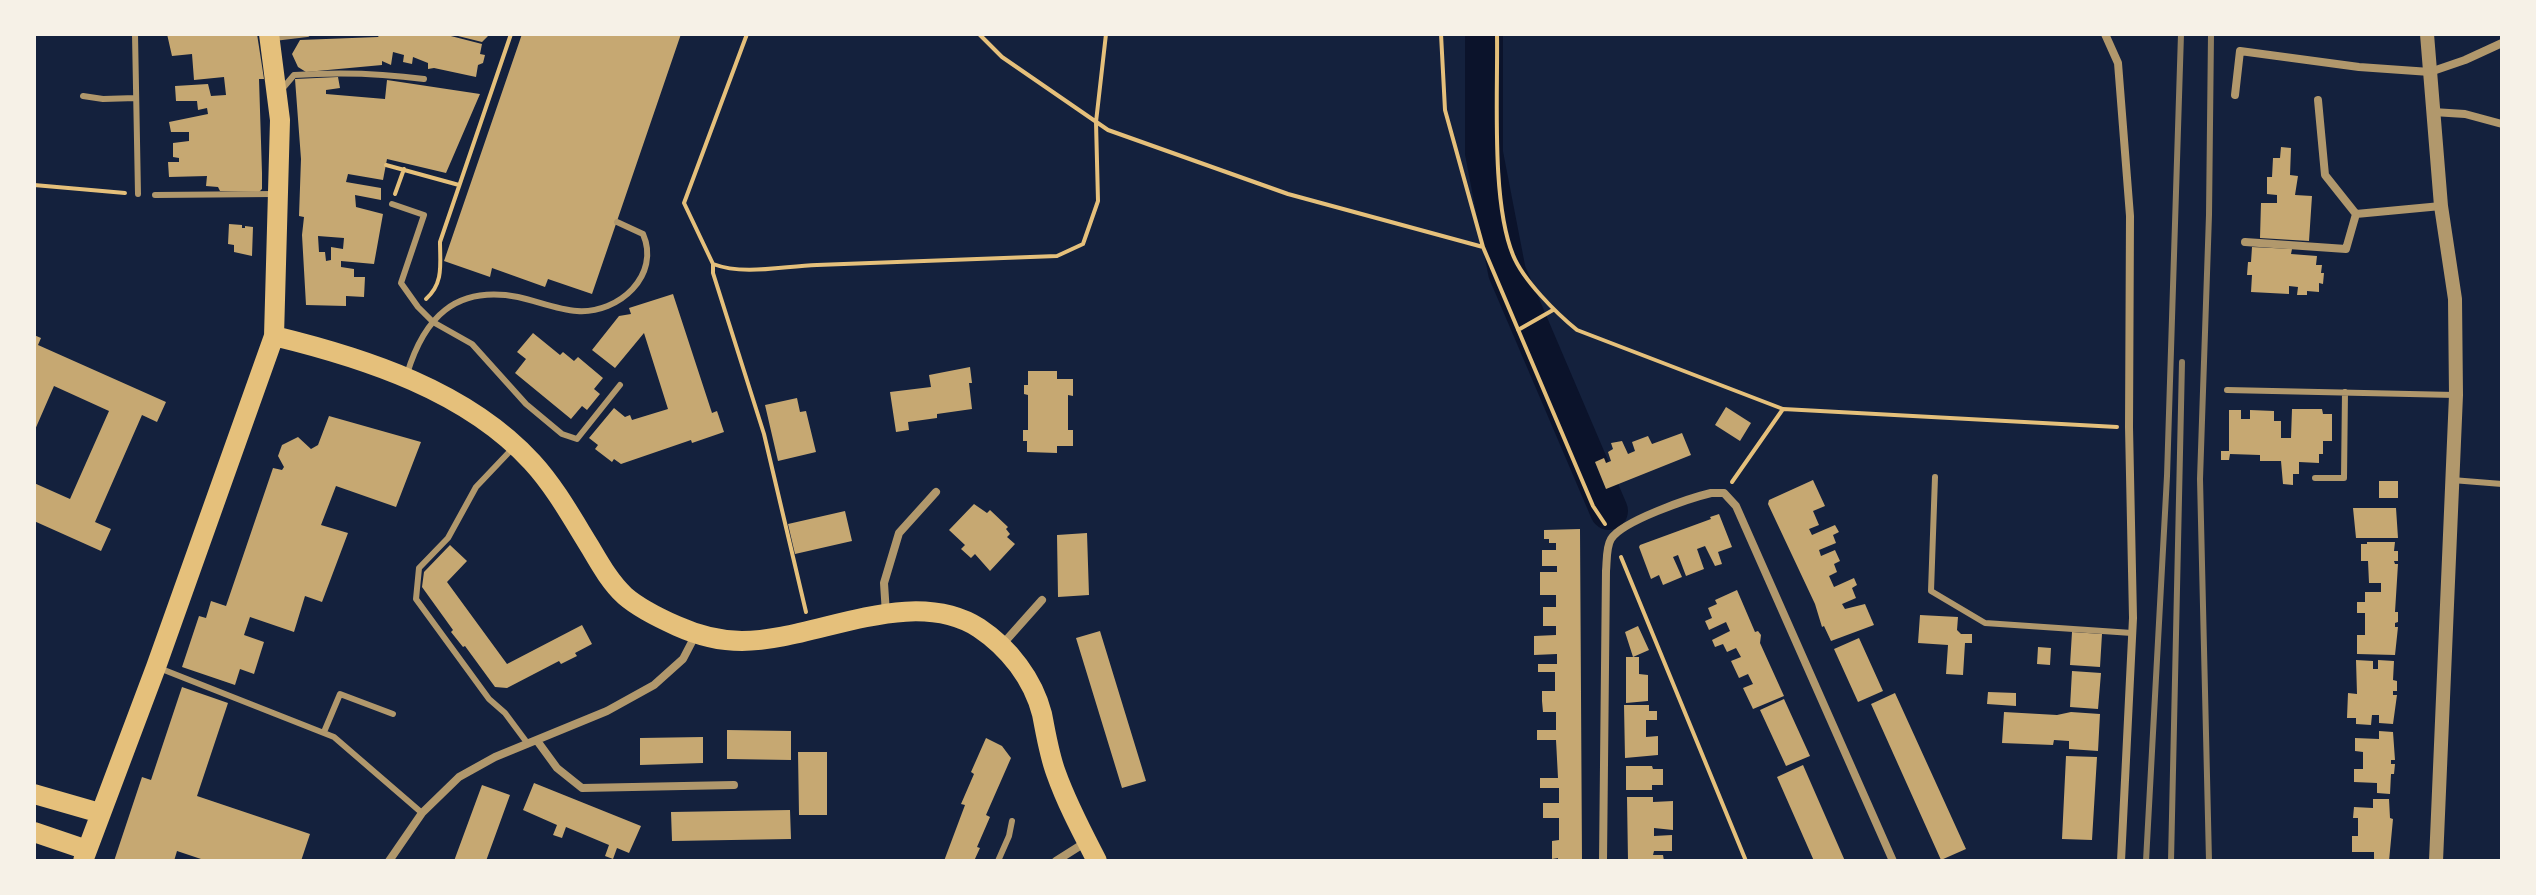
<!DOCTYPE html>
<html>
<head>
<meta charset="utf-8">
<style>
  body { margin:0 }
  #map { position:relative; width:2536px; height:895px; overflow:hidden; background:#14213d; font-family:Manrope,sans-serif }
  canvas { display:block }
  .frame { position:absolute; inset:0; border:36px solid #f6f1e7; pointer-events:none }
</style>
</head>
<body>
<div id="map">
<canvas width="2536" height="895"></canvas>
<div class="frame"></div>
</div>
<script>
const ctx = document.querySelector('canvas').getContext('2d');
ctx.lineJoin = 'round';
function trace(path, color, width, dash) {
  ctx.strokeStyle = color;
  ctx.lineWidth = width;
  ctx.lineCap = dash ? 'butt' : 'round';
  ctx.setLineDash(dash || []);
  ctx.stroke(path);
}
function fillPath(path, color) {
  ctx.fillStyle = color;
  ctx.fill(path, 'evenodd');
}
const river = new Path2D(`
  M1484,34V153L1507,272L1609,511`);
const building = new Path2D(`
  M167,34H257L264,79H259L262,173V189L259,192L220,191L218,187L206,186L207,176L169,177L168,162H179V158L173,157V143L189,141V132H171L169,122L208,114L207,108L198,110L197,101H176L175,86L208,84L211,96L226,95L224,77L194,80L192,54L172,56Z
  M380,34H443L482,44L480,54L485,55L483,63L478,65L476,77L434,68L428,69V63L413,57L412,64L403,62L404,55L393,52L391,65L382,61V65L306,72L298,67L292,54L300,40L378,37Z
  M450,34H486L488,36L482,42Z
  M522,34H681L592,294L548,279L545,287L492,268L490,277L444,261Z
  M338,77L340,88L326,90V94L385,99L387,80L480,94L446,173L387,159L383,180L348,174L346,182L381,188V200L355,195L356,207L383,214L374,264L341,261V267L354,269V277H365L364,297L346,296V306L306,305L302,235L304,217L299,216L301,159L295,79ZM318,236L344,238L343,249L331,247V260L326,261L325,252H319Z
  M2281,147L2291,148L2290,175L2298,176L2295,195L2312,196L2309,241L2260,238L2261,203H2277V195L2267,194V177H2272L2273,158H2280Z
  M229,224L242,225V228H245V226L253,227L252,256L234,252V245L228,244Z
  M2252,247L2292,249L2291,254L2317,256L2316,265H2322L2321,273H2324L2323,284L2319,283V292L2307,291V295H2297L2298,287L2289,286V294L2251,292L2252,275H2247L2248,262H2251Z
  M673,294L712,413L717,411L724,432L692,443L691,440L621,464L614,459L612,462L595,449L598,445L589,438L614,408L625,417L630,415L632,420L668,409L644,333L615,368L592,350L619,316L631,314L629,308Z
  M533,333L560,355L563,352L574,361L578,357L603,378L594,389L600,394L587,410L582,406L571,419L515,373L526,359L517,352Z
  M34,335L41,338L38,345L166,402L157,422L142,415L95,522L111,529L101,551L34,521V483L70,499L109,411L54,386L34,432Z
  M970,367L972,383H969L972,409L937,414V418L908,422L909,430L896,432L890,392L931,387L929,375Z
  M1028,371H1057V379H1073V396L1068,395V430H1073V446H1057V453L1027,452V441H1023V430H1028V395L1024,394V385H1028Z
  M797,398L800,412L806,411L816,452L778,461L765,405Z
  M1726,407L1751,423L1740,441L1715,425Z
  M2292,409H2322L2323,414H2332V441H2323V454H2319V463L2299,462V474H2293V485L2283,484L2281,461H2260V455L2230,454L2229,460H2221V451H2229V410H2241V419H2250V410L2274,411V421H2281V438H2291Z
  M329,416L421,442L396,507L336,486L321,525L348,533L322,602L305,596L294,632L250,617L244,635L264,642L254,674L240,669L235,685L182,667L199,616L206,618L211,601L226,606L273,468L282,470L284,467L278,456L282,445L298,437L311,449L318,445Z
  M1682,433L1691,455L1606,489L1595,462L1604,458L1606,463L1611,461L1608,452L1613,449L1611,443L1622,441L1628,454L1635,451L1632,442L1648,436L1652,444Z
  M1813,480L1825,506L1813,511L1819,525L1809,529L1812,535L1835,525L1839,532L1833,535L1836,543L1819,550L1821,556L1835,550L1840,561L1834,564L1837,572L1829,576L1834,587L1854,578L1857,585L1852,588L1856,598L1842,604L1845,609L1865,604L1874,625L1831,641L1824,626L1822,627L1815,604L1768,504L1769,500Z
  M2379,481H2398V498H2379Z
  M974,504L987,513L990,510L1008,527L1006,529L1010,534L1007,537L1015,544L990,571L975,554L971,558L961,549L965,545L949,530Z
  M2353,508H2396L2398,538H2356Z
  M845,511L852,541L795,554L788,524Z
  M1719,514L1732,547L1718,552L1722,564L1715,566L1705,546L1697,549L1704,569L1686,576L1678,555L1673,557L1682,577L1663,585L1659,575L1651,579L1639,547L1640,545L1711,519L1710,517Z
  M1580,529L1582,861H1558V858L1552,859V841L1559,840V818H1543V803H1559V788H1540V778H1558L1556,740H1537V730H1556V712H1543L1542,701V691H1555V672H1538V664H1557V654L1534,655V636L1556,635V626H1543V607H1556V595H1540V572H1557V566H1542V550H1556V543H1549V539H1544V530Z
  M1087,533L1089,595L1058,597L1057,535Z
  M2367,542H2395L2394,551H2398V561H2394L2395,564H2398L2395,612H2398V622L2395,623V627H2398L2395,655L2357,654V635H2365V613H2357V602H2365V592H2381V583H2369L2368,561H2361V544H2367Z
  M450,545L467,561L447,582L507,664L582,625L592,644L575,653L577,656L561,664L559,661L507,688L495,687L465,646L463,647L451,632L453,630L422,587L424,572Z
  M1737,590L1755,632L1758,631L1761,635L1760,643L1784,696L1753,709L1743,688L1753,684L1748,674L1739,678L1731,661L1741,657L1736,648L1727,652L1723,644L1715,647L1712,640L1730,631L1726,622L1709,630L1705,621L1712,618L1708,608L1717,604L1715,600Z
  M1920,615L1958,617L1957,630L1961,634H1972V643H1965L1963,675L1946,674L1948,645L1918,643Z
  M1638,626L1649,650L1633,657L1625,632Z
  M1100,631L1146,781L1122,788L1076,638Z
  M2072,632L2102,634L2100,667L2070,665Z
  M1859,638L1883,691L1858,702L1834,649Z
  M2038,647L2051,648L2050,665L2037,664Z
  M1626,657H1639V674L1648,675V701L1626,703Z
  M2356,660L2373,661V669H2378V660L2394,661L2393,680L2397,681V691H2393V695H2397L2393,724L2379,723V715H2372L2371,725L2356,724V718H2347L2348,693L2357,694Z
  M2072,671L2101,673L2098,709L2070,707Z
  M182,687L228,703L197,796L310,834L301,861H207L177,851L174,861H114L142,777L151,780Z
  M1988,692L2016,693V706L1987,704Z
  M1895,693L1966,849L1941,860L1871,704Z
  M1784,699L1810,756L1786,766L1760,710Z
  M1624,705H1649V711H1657V720H1646V737L1658,736V755L1625,758Z
  M2004,712L2057,715L2071,712L2100,714L2098,751L2069,749V741L2054,740L2053,745L2002,743Z
  M727,730L791,731V760L727,759Z
  M2379,731L2393,732L2395,760H2391V764H2395L2394,774H2391L2390,794L2377,793V783L2354,782V769H2363V752L2355,751V738L2379,739Z
  M703,737V763L640,765V738Z
  M986,738L1002,746L1011,758L986,815L990,817L977,847L980,848L974,861H944L965,805L961,804L974,774L971,772Z
  M798,752H827V815H799Z
  M2066,756L2097,757L2092,840L2062,839Z
  M1803,765L1845,861H1814L1777,777Z
  M1626,766H1652L1653,769H1663V785H1652V790H1626Z
  M534,783L641,826L629,853L617,848L613,859L605,856L609,845L566,827L562,838L553,835L557,825L523,810Z
  M482,785L510,795L486,861H454Z
  M1627,797H1653V802L1673,801V830L1654,828V836L1672,835V851H1654L1653,855H1663L1664,861H1628Z
  M2373,799H2389L2390,818L2393,819L2389,861H2374V852H2352V836H2358V818H2353L2354,807L2373,808Z
  M790,810L791,839L672,841L671,812Z`);
const path = new Path2D(`
  M747,34L684,203L713,264V273L764,434L806,612
  M979,34L1002,57L1108,130L1288,194L1483,247
  M1441,34L1445,110L1483,247L1593,506L1605,524
  M1497,34C1498,95 1491,201 1513,255C1523,280 1556,313 1577,330L1783,409
  M386,165L459,185
  M34,185L125,193
  M395,194L404,169
  M713,264C745,276 783,266 817,265C897,262 977,259 1057,256L1083,244L1098,201L1096,122L1106,34
  M426,299C444,283 440,264 440,242L511,34
  M1518,330L1553,310
  M1732,482L1783,409L2117,427
  M1621,557L1746,861`);
const service = new Path2D(`
  M135,34L138,194
  M274,38L307,34
  M283,88L294,75C338,72 380,73 424,79
  M83,96L103,99L136,98
  M155,195L273,194
  M392,204L424,215L401,283L418,307L433,322L472,344L526,404L562,434L577,439L620,385
  M407,374C424,318 455,285 518,297C537,301 558,310 577,311C619,314 661,275 643,234L617,222
  M2227,390L2455,395
  M513,448L476,487L448,538L419,568L416,599L489,699L505,713L528,744
  M1935,477L1931,591L1985,623L2132,633
  M2315,478H2344L2345,392
  M2452,480L2502,484
  M159,668L334,737L422,813
  M324,732L340,694L393,714
  M998,861L1009,836L1012,821`);
const minor = new Path2D(`
  M2105,34L2118,63L2130,216L2129,427L2133,618L2121,861
  M2235,95L2240,51L2359,67L2430,72L2465,60L2502,43
  M2318,100L2325,175L2356,214L2441,206
  M2433,112L2465,114L2502,124
  M2245,242L2346,249L2356,214
  M886,614L884,583L899,533L936,492
  M1001,646L1042,600
  M538,742L557,768L582,788L734,785
  M389,861L422,813L459,777L495,757L607,711L654,685L683,659L696,634
  M1056,861L1086,842
  M1603,861L1606,571C1607,561 1606,547 1611,539C1622,521 1690,498 1711,493H1724L1736,506L1893,861`);
const tertiary = new Path2D(`
  M2427,34L2441,206L2455,299L2456,395L2436,861`);
const primary = new Path2D(`
  M274,336C365,358 467,391 532,462C555,487 572,518 590,547C600,564 610,582 625,596C640,609 659,618 677,626C697,635 720,641 742,641C815,641 910,584 979,628C1009,648 1033,679 1042,714C1046,734 1049,754 1056,773C1067,804 1082,832 1097,861
  M34,794L100,813
  M34,832L87,850
  M83,861L156,667L274,336L280,120L269,34`);
const rail = new Path2D(`
  M2146,861L2167,476L2181,34
  M2171,861L2182,362
  M2209,861L2200,479L2209,215L2211,34`);
trace(river, '#0b132b', 38);
fillPath(building, '#c6a872');
trace(path, '#e5c07b', 4);
trace(service, '#b1986c', 6);
trace(minor, '#b1986c', 8);
trace(tertiary, '#b1986c', 14);
trace(primary, '#e5c07b', 20);
trace(rail, '#918062', 6);
</script>
</body>
</html>
